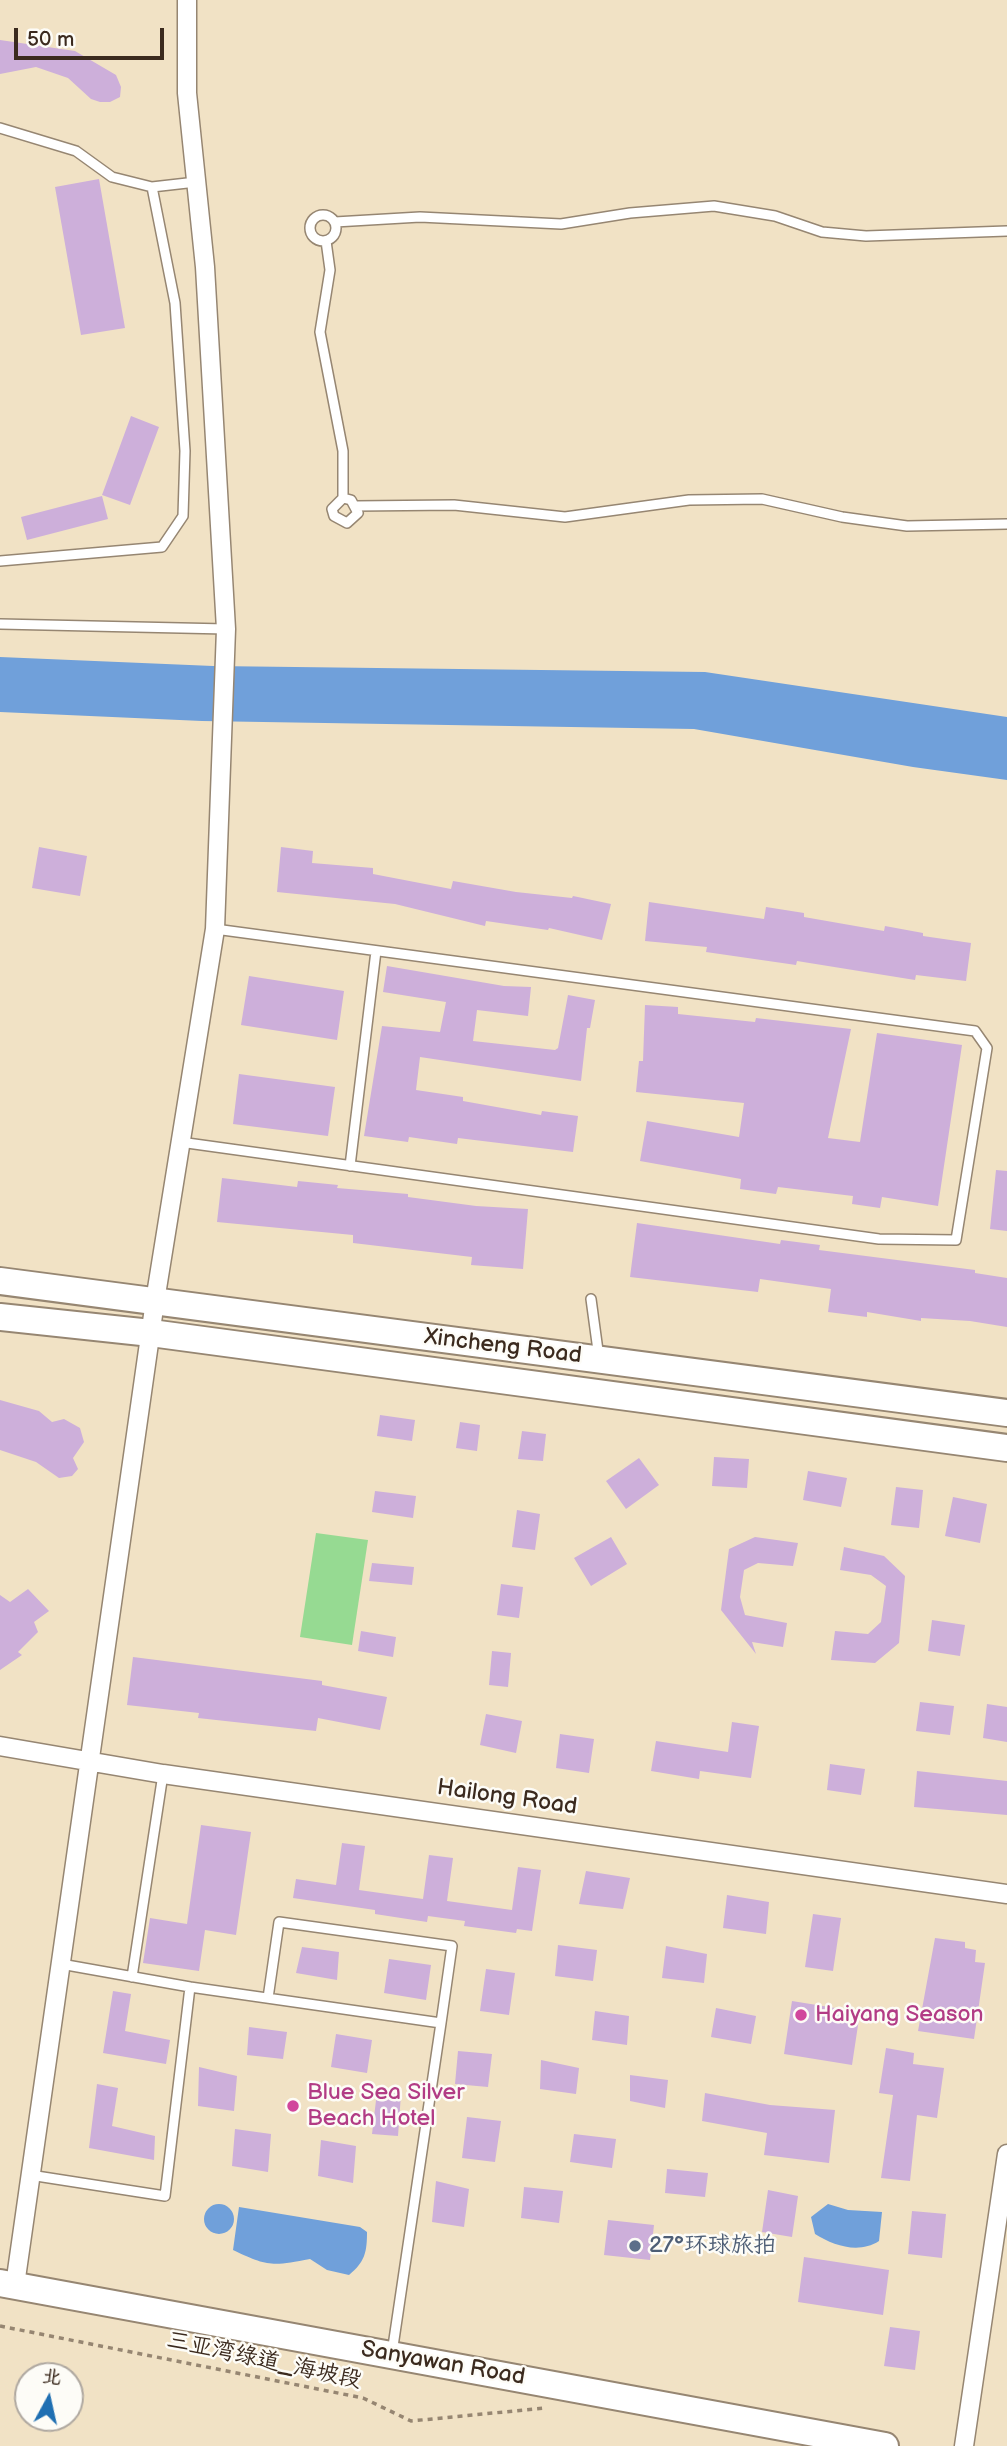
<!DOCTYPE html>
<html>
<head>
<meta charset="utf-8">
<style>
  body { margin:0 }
  #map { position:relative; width:1007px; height:2446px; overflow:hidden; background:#f1e2c5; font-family:"Balsamiq Sans","LXGW WenKai TC",sans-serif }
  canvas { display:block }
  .north { position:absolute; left:14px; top:2362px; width:70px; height:70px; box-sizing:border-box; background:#fdfcf7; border:2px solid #afa8a0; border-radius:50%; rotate:8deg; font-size:19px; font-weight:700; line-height:28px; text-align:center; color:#3b2a1e }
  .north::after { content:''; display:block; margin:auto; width:24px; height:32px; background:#1f6fb2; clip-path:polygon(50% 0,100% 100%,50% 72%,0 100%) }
  .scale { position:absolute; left:14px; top:28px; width:150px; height:32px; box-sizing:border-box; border:4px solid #3b2a1e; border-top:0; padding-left:9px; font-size:21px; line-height:24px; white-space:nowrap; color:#3b2a1e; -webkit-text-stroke:5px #fdfcf7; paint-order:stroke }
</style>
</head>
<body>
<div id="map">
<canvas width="1007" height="2446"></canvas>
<div class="north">北</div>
<div class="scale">50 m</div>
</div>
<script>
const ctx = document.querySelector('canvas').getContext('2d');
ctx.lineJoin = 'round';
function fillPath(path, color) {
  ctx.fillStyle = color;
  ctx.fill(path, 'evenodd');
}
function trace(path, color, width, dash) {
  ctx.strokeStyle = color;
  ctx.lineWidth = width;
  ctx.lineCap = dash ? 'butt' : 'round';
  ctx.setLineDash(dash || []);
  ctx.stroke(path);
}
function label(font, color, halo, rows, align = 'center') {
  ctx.font = font + ' "Balsamiq Sans","LXGW WenKai TC",sans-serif';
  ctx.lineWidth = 5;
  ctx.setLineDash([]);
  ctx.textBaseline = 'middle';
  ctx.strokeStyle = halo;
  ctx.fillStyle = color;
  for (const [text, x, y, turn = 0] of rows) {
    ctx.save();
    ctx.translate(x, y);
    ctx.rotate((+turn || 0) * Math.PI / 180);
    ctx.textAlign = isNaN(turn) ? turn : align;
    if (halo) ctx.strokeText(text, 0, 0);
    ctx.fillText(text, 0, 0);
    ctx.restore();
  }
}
const green = new Path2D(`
  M316,1533L368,1540L352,1645L300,1637Z`);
const water = new Path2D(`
  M0,657L213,666L705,672L1007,717V780L913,767L694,729L202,721L0,712Z
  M828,2204L848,2210L882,2212L879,2241C859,2254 834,2246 815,2234L811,2217Z
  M204 2219a15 15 0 1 1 30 0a15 15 0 1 1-30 0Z
  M239,2207L360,2227L367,2232C367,2252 365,2262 349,2275L327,2270L310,2259C273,2266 268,2267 233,2250Z`);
const building = new Path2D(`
  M0,40L75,51L116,75L121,87L120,97L110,102H100L91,99L68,78L36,67L0,74Z
  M99,179L125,328L81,335L55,187Z
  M131,416L159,427L130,505L102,495Z
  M102,496L108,519L27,540L21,517Z
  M39,847L87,856L80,896L32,888Z
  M281,847L313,851L312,863L373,868V874L451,889L453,881L516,892L572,898L573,896L611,904L602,940L549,928L548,930L486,921L485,926L395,904L277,892Z
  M649,902L764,919L766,907L804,913V917L884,931L885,926L923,933V936L971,943L966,981L916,975L915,980L797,961L796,965L706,952L707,947L645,941Z
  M387,966L504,986L531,987L528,1016L477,1010L473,1041L555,1050L558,1048L568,995L595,1000L590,1028H587L581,1081L420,1057L416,1090L463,1097V1101L541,1115L542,1111L578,1116L573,1152L458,1138L457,1144L409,1137L408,1142L364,1136L382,1026L440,1032L446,1002L383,992Z
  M249,976L344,991L337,1040L241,1025Z
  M645,1005L678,1007V1014L755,1022L756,1018L851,1029L828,1138L860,1142L877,1033L962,1045L938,1206L882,1197L880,1208L852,1204L853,1196L778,1187L776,1194L740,1189L741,1179L640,1161L647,1121L739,1137L744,1103L636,1092L639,1061H643Z
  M239,1074L335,1087L328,1136L233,1124Z
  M996,1170L1007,1171V1231L990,1229Z
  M222,1178L297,1187L298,1181L338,1185L337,1188L408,1194V1197L476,1206L528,1209L523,1269L471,1265L472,1257L353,1243V1235L217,1222Z
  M637,1223L780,1244L781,1240L820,1245L819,1250L975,1270V1273L1007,1278V1327L970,1321L921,1318V1321L867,1312V1317L828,1312L831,1289L760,1279L758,1292L630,1277Z
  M0,1400L39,1411L52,1422L64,1419L80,1428L84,1442L73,1458L78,1469L72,1476L59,1478L36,1462L0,1450Z
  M380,1415L415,1420L412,1441L377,1436Z
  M460,1422L480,1425L477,1451L456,1448Z
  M522,1431L546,1434L543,1461L518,1459Z
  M714,1457L749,1459L747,1488L712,1486Z
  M639,1458L659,1485L626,1509L606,1481Z
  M808,1471L847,1478L841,1507L803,1500Z
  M896,1487L923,1490L919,1528L891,1525Z
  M375,1491L416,1496L413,1518L372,1512Z
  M953,1497L987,1504L980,1543L945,1536Z
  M517,1510L540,1514L535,1550L512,1547Z
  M611,1537L627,1564L591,1586L574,1558Z
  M755,1537L798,1543L793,1566L758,1563L744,1570L740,1597L745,1615L787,1623L783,1647L752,1642L756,1654L721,1610L729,1549Z
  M844,1547L884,1556L905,1576L899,1643L875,1663L831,1660L835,1631L868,1634L881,1622L886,1586L871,1575L840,1570Z
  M372,1563L414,1567L412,1585L369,1581Z
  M501,1584L523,1587L519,1618L497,1615Z
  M28,1589L49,1611L34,1622L38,1632L18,1652L22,1655L0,1670V1595L10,1602Z
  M932,1620L965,1625L960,1656L928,1651Z
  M361,1631L396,1637L393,1657L358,1651Z
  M492,1651L511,1653L508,1687L489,1685Z
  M133,1657L322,1681V1685L387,1697L380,1730L318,1718L316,1731L198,1718L199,1713L127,1705Z
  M920,1702L954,1706L950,1735L916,1731Z
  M987,1704L1007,1707V1742L983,1738Z
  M486,1714L522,1721L516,1753L480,1745Z
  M732,1722L759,1726L751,1778L700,1771L699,1779L651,1771L656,1741L728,1752Z
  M560,1734L594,1739L589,1773L556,1768Z
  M830,1764L865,1769L861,1795L827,1790Z
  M917,1771L1007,1781V1815L914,1807Z
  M201,1825L251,1832L236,1935L205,1930L199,1971L143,1963L150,1918L187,1924Z
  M342,1843L365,1846L359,1890L423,1899L429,1855L453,1858L447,1901L512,1910L518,1867L541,1870L532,1931L517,1929L516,1933L464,1926L465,1921L428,1916L427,1922L375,1914V1910L293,1898L296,1879L336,1885Z
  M586,1871L630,1878L623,1909L579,1904Z
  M727,1895L769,1902L766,1934L723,1928Z
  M813,1914L841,1918L833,1971L805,1967Z
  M935,1938L965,1942V1948L976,1950L975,1962L985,1963L974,2039L918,2031Z
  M558,1945L597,1950L593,1981L555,1976Z
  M666,1946L707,1954L704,1983L662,1978Z
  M302,1947L339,1952L337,1980L296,1973Z
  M389,1959L431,1965L426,2000L384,1993Z
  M486,1969L515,1973L509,2015L480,2011Z
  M113,1991L131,1994L125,2031L170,2040L166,2064L103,2053Z
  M792,2001L860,2012L852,2065L784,2054Z
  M716,2008L756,2016L751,2044L711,2037Z
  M595,2011L629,2016L627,2045L592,2040Z
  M249,2027L287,2032L283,2059L247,2055Z
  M336,2034L372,2040L367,2073L331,2067Z
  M886,2048L914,2053L913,2064L944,2068L937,2118L917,2115L910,2181L881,2178L893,2095L879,2093Z
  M458,2051L492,2054L488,2087L455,2084Z
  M541,2060L579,2068L576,2094L540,2089Z
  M199,2067L237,2076L234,2111L198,2106Z
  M630,2075L668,2080L665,2108L630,2101Z
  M97,2084L118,2088L112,2126L155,2136L154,2160L89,2148Z
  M377,2092L401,2094L398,2136L372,2134Z
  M705,2093L770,2105L835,2110L829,2163L764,2155L767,2133L702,2121Z
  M467,2117L501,2121L495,2162L462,2158Z
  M235,2129L271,2134L268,2172L232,2166Z
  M574,2134L616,2139L612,2168L570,2162Z
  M321,2140L356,2146L353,2183L318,2176Z
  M667,2169L708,2173L705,2197L665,2193Z
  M436,2181L469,2189L464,2227L432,2222Z
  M524,2187L563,2191L559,2223L521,2218Z
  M768,2190L798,2196L792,2237L762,2232Z
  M912,2211L946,2214L942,2258L908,2254Z
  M608,2220L654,2225L650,2260L604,2255Z
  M804,2257L889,2270L883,2315L798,2302Z
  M890,2327L920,2331L915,2370L884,2366Z`);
const path = new Path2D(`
  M0,2326L363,2398L411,2421L545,2408`);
const service = new Path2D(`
  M0,128L76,151L112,177L152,187
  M310 228a13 13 0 1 1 26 0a13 13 0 1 1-26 0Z
  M335,222L420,217L561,224L630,213L714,206L775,216L822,232L866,236L1007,231
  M326,241L330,270L320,332L343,451V498L332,509L334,516L347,523L358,513L351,500L343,498
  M356,506L454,505L565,517L689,500L762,499L842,517L907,526L1007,524
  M0,561L162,547L183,516L185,451L175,303L152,187L196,182
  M0,624L226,629
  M180,1142L879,1239L956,1240L987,1048L975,1031L215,929
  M350,1166L376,951
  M591,1299L599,1358
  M61,1964L190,1987
  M132,1977L163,1774
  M268,1998L279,1922L452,1946L441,2023
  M30,2175L165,2196L190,1987L441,2023L392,2353`);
const minor = new Path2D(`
  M0,1746L163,1774L1007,1894
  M15,2285L155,1301L215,929L226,629L205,267L187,93V0
  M964,2446L1007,2154`);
const primary = new Path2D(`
  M0,1281L1007,1413
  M0,1317L151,1333L1007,1448
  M0,2283L885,2446`);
const markers = [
  [801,2015,7,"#d1479c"],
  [293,2106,7,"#d1479c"],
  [635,2246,7,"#5c6f8a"]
];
const streetNames = [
  ["Xincheng Road",503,1347,7],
  ["Hailong Road",507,1798,8],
  ["三亚湾绿道_海坡段",264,2361,12],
  ["Sanyawan Road",443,2364,10]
];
const hotelNames = [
  ["Haiyang Season",815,2015],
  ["Blue Sea Silver",307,2093],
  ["Beach Hotel",307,2119]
];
const serviceNames = [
  ["27°环球旅拍",649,2246]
];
fillPath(green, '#96da92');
fillPath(water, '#70a0da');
fillPath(building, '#cdafda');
trace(service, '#968672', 12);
trace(minor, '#968672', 21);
trace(primary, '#968672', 30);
trace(path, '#968672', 3.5, [5, 5]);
trace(service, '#fff', 9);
trace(minor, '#fff', 18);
trace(primary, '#fff', 26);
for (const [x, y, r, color] of markers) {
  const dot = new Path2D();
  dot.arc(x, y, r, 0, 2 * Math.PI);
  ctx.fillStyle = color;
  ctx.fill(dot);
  trace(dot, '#fdfcf7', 2.5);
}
label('23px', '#3b2a1e', '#fdfcf7', streetNames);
label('23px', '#b23c85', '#fdfcf7', hotelNames, 'left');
label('23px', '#4e5e75', '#fdfcf7', serviceNames, 'left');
</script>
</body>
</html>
